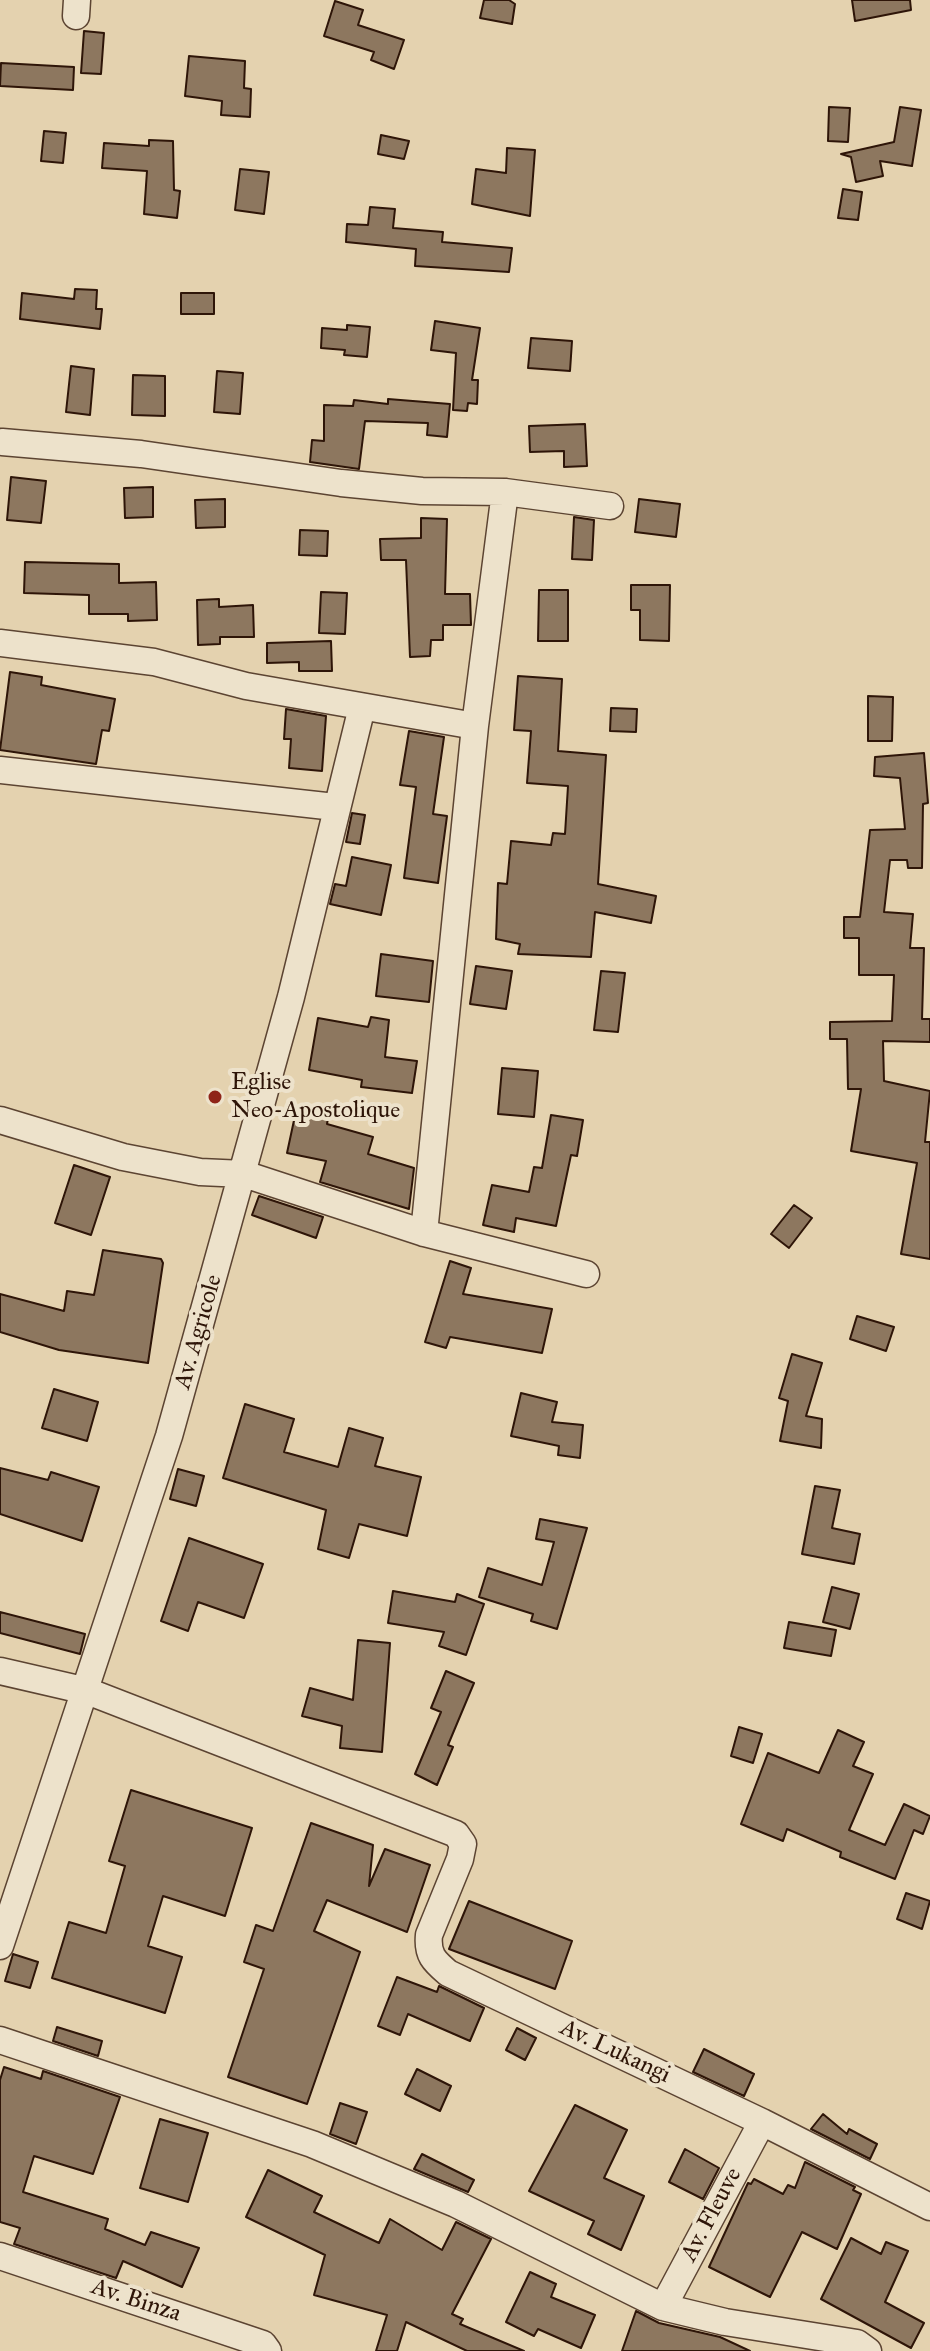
<!DOCTYPE html>
<html>
<head>
<meta charset="utf-8">
<style>
  body { margin:0 }
  canvas { display:block; background:#e4d2af }
</style>
</head>
<body>
<canvas width="930" height="2351"></canvas>
<script>
const ctx = document.querySelector('canvas').getContext('2d');
ctx.lineJoin = 'round';
function fillPath(path, color) {
  ctx.fillStyle = color;
  ctx.fill(path, 'evenodd');
}
function trace(path, color, width, dash) {
  ctx.strokeStyle = color;
  ctx.lineWidth = width;
  ctx.lineCap = dash ? 'butt' : 'round';
  ctx.setLineDash(dash || []);
  ctx.stroke(path);
}
function label(font, color, halo, rows, align = 'center') {
  ctx.font = font + ' "IM FELL Great Primer",serif';
  ctx.lineWidth = 8;
  ctx.setLineDash([]);
  ctx.textBaseline = 'middle';
  ctx.strokeStyle = halo;
  ctx.fillStyle = color;
  for (const [text, x, y, turn = 0] of rows) {
    ctx.save();
    ctx.translate(x, y);
    ctx.rotate((+turn || 0) * Math.PI / 180);
    ctx.textAlign = isNaN(turn) ? turn : align;
    if (halo) ctx.strokeText(text, 0, 0);
    ctx.fillText(text, 0, 0);
    ctx.restore();
  }
}
const building = new Path2D(`
  M484,0H509L515,4L512,24L480,18Z
  M852,0H910L911,10L855,21Z
  M335,1L363,10L358,25L404,40L394,69L371,60L374,52L324,36Z
  M84,31L104,33L101,74L81,73Z
  M189,56L245,61L244,88L251,89L250,117L221,115L222,101L185,96Z
  M1,63L74,67L73,90L0,86Z
  M829,107L850,108L848,142L828,141Z
  M900,107L921,110L912,166L880,161L883,176L856,182L851,157L841,154L894,142Z
  M44,131L66,133L63,163L41,161Z
  M381,135L409,141L404,159L378,154Z
  M149,140L173,141L174,190L180,191L177,218L144,214L147,171L102,168L104,143L149,146Z
  M507,148L535,150L530,216L472,204L476,169L506,173Z
  M240,169L269,172L264,214L235,210Z
  M843,189L862,192L858,220L838,218Z
  M370,207L395,209L393,228L443,232L442,242L512,248L509,272L415,266L416,249L346,242L347,224L368,225Z
  M75,289L97,290L96,309H102L100,329L20,319L22,293L74,299Z
  M181,293H214V314H181Z
  M435,321L480,328L472,380H478L477,404L468,403L467,411L453,410L456,353L431,350Z
  M347,325L370,327L367,357L344,355L345,350L321,348L322,328L347,330Z
  M531,338L572,341L570,371L528,368Z
  M71,366L94,369L90,415L66,412Z
  M217,371L243,373L240,414L214,412Z
  M133,375L165,376V416L132,415Z
  M388,399L450,404L447,437L427,435L428,423L365,421L359,469L310,462L312,440L324,441V405L353,406L354,400L388,404Z
  M585,424L587,466L564,467V451L530,452L529,426Z
  M11,477L46,481L41,523L7,520Z
  M153,487V517L125,518L124,488Z
  M225,499V527L196,528L195,500Z
  M639,499L680,504L676,537L635,532Z
  M574,517L594,520L592,560L572,559Z
  M421,518L447,519L445,594H470L471,625H443V640H431L430,656L410,657L406,560H381L380,539L421,538Z
  M300,530L328,531L327,556L299,555Z
  M25,562L119,564V583L156,582L157,620L128,621V614H89V595L24,593Z
  M631,585H670L669,641L640,640V610H631Z
  M539,590H568V641H538Z
  M321,592L347,593L345,634L319,633Z
  M219,599V607L253,605L254,637H220V644L198,645L197,600Z
  M331,641L332,671H299V662L267,663V643Z
  M10,672L42,677L41,685L115,699L109,731L102,730L96,764L0,750Z
  M518,676L562,679L558,751L606,755L598,884L656,896L651,923L595,912L591,957L518,954L520,944L496,939L498,883L507,884L511,841L551,845L553,833L565,834L568,786L527,783L531,731L514,730Z
  M868,696L893,697L892,741H868Z
  M611,708L637,709L636,732L610,731Z
  M286,709L326,716L322,771L289,768L291,739H284Z
  M409,731L444,737L433,814L447,816L438,883L404,878L416,787L400,785Z
  M924,753L928,803L923,804L922,868H908L907,860H890L884,912L913,914L910,948H924L922,1019H930V1042L883,1041L884,1081L930,1091L925,1142H930V1259L901,1254L917,1163L851,1151L861,1089H848L847,1039H830V1022L892,1021L894,975H859V938H844V917H860L870,830L905,829L900,778L874,776L875,757Z
  M352,813L365,815L360,844L346,842Z
  M352,857L391,865L381,915L330,904L335,884L346,886Z
  M381,954L433,961L429,1002L376,996Z
  M476,966L512,971L506,1009L470,1004Z
  M601,971L625,973L618,1032L594,1030Z
  M371,1017L389,1020L385,1057L417,1061L412,1093L361,1087L362,1080L309,1070L318,1018L368,1027Z
  M502,1068L538,1071L534,1117L498,1114Z
  M296,1111L328,1118L327,1124L373,1137L368,1154L414,1168L409,1209L320,1182L326,1161L287,1153Z
  M551,1115L583,1120L577,1156L571,1155L556,1226L516,1218L514,1232L483,1225L492,1185L529,1192L534,1167L542,1168Z
  M74,1165L110,1177L91,1235L55,1223Z
  M259,1196L323,1217L316,1238L252,1215Z
  M794,1205L812,1218L789,1248L771,1234Z
  M103,1250L161,1259L163,1263L148,1363L59,1350L0,1332V1294L64,1311L67,1291L94,1295Z
  M450,1261L471,1268L463,1294L552,1309L542,1353L450,1337L446,1348L425,1342Z
  M857,1316L894,1327L886,1351L850,1339Z
  M792,1354L822,1363L806,1416L822,1419L821,1448L780,1441L788,1401L779,1398Z
  M54,1389L98,1402L87,1441L42,1428Z
  M521,1393L557,1402L552,1422L583,1425L580,1458L558,1455L559,1446L511,1436Z
  M245,1404L294,1419L284,1452L338,1467L349,1428L383,1438L375,1466L421,1477L407,1536L359,1524L349,1558L318,1549L326,1510L223,1478Z
  M0,1468L48,1480L51,1472L99,1487L82,1541L0,1514Z
  M178,1469L204,1476L196,1506L170,1499Z
  M815,1486L840,1490L832,1528L860,1534L854,1564L802,1554Z
  M540,1519L587,1528L557,1629L531,1621L533,1614L479,1597L488,1568L542,1585L554,1542L536,1539Z
  M189,1538L263,1564L244,1618L198,1602L188,1631L161,1621Z
  M832,1587L859,1594L850,1629L823,1622Z
  M393,1591L455,1602L457,1594L484,1604L466,1655L439,1646L444,1632L388,1623Z
  M0,1612L85,1634L80,1654L0,1633Z
  M789,1622L836,1630L831,1656L784,1648Z
  M358,1640L390,1643L382,1752L340,1748L342,1726L302,1716L310,1688L353,1700Z
  M446,1671L474,1683L448,1745L453,1747L437,1785L415,1774L441,1712L431,1708Z
  M739,1727L762,1734L753,1763L731,1756Z
  M838,1730L864,1742L853,1766L873,1774L849,1830L885,1845L904,1804L930,1816L923,1834L914,1830L895,1879L840,1857L841,1852L787,1829L783,1841L741,1824L768,1753L819,1773Z
  M131,1790L252,1828L225,1916L163,1896L148,1946L182,1957L165,2013L52,1978L69,1922L106,1933L125,1866L109,1861Z
  M311,1823L373,1845L369,1886L385,1849L430,1865L407,1932L327,1900L314,1931L360,1952L307,2104L228,2077L264,1969L244,1962L256,1925L273,1931Z
  M906,1893L930,1901L922,1929L897,1919Z
  M469,1901L572,1941L555,1989L449,1949Z
  M13,1954L38,1962L30,1988L5,1981Z
  M397,1977L437,1992L439,1986L484,2008L470,2041L408,2014L400,2035L378,2026Z
  M57,2027L102,2041L98,2056L53,2041Z
  M517,2028L536,2038L525,2060L506,2050Z
  M704,2049L754,2074L744,2096L693,2072Z
  M4,2067L41,2079L43,2071L120,2097L93,2174L34,2156L23,2192L108,2219L105,2229L145,2245L151,2232L199,2248L182,2287L123,2261L116,2278L14,2244L20,2228L0,2222V2080Z
  M417,2069L451,2086L440,2111L405,2094Z
  M340,2103L367,2112L356,2144L330,2134Z
  M575,2105L627,2130L604,2178L644,2196L621,2250L588,2234L594,2221L529,2191Z
  M823,2114L847,2134L849,2129L877,2144L870,2159L811,2129Z
  M160,2119L208,2133L188,2202L140,2188Z
  M685,2149L719,2168L703,2199L669,2182Z
  M422,2154L474,2180L468,2192L414,2169Z
  M805,2162L855,2187L853,2190L861,2194L837,2249L802,2232L770,2297L709,2267L748,2183L751,2184L754,2179L783,2194L788,2185L795,2188Z
  M268,2170L322,2196L314,2212L379,2243L390,2219L442,2250L456,2222L491,2239L452,2314L463,2319L460,2324L524,2351H467L406,2322L397,2351H376L387,2315L314,2295L325,2255L246,2217Z
  M851,2238L881,2254L886,2242L908,2251L885,2302L924,2323L911,2348L821,2299Z
  M530,2272L556,2284L551,2297L595,2315L581,2348L538,2329L534,2336L506,2322Z
  M636,2311L659,2323L720,2337L750,2351H622Z`);
const minor = new Path2D(`
  M76,16L77,0
  M2,442L141,454L341,483L422,491L505,492L610,506
  M0,643L154,662L246,686L475,726
  M0,770L335,807
  M0,1120L123,1157L200,1172L244,1174L424,1233L586,1274
  M424,1233L475,726L505,492
  M0,1671L87,1691L456,1834L463,1844L460,1859L429,1935C427,1955 434,1961 448,1973L762,2122L930,2207
  M0,1946L169,1436L291,997L362,707
  M0,2040L312,2144L456,2204L663,2307L725,2322L857,2343L868,2351
  M0,2256L263,2344L268,2351
  M663,2307L762,2122`);
const markers = [
  [215,1097,8,"#8f2418"]
];
const poiNames = [
  ["Eglise",231,1083],
  ["Neo-Apostolique",231,1111]
];
const streetNames = [
  ["Av. Agricole",199,1332,-74],
  ["Av. Lukangi",615,2052,25],
  ["Av. Fleuve",712,2215,-62],
  ["Av. Binza",136,2301,18]
];
fillPath(building, '#8d775f');
trace(building, '#2e1508', 2);
trace(minor, '#5c4432', 29);
trace(minor, '#ede2cb', 26);
for (const [x, y, r, color] of markers) {
  const dot = new Path2D();
  dot.arc(x, y, r, 0, 2 * Math.PI);
  ctx.fillStyle = color;
  ctx.fill(dot);
  trace(dot, '#ede2cb', 3);
}
label('24px', '#2e1508', '#ede2cb', poiNames, 'left');
label('24px', '#2e1508', '#ede2cb', streetNames);
</script>
</body>
</html>
